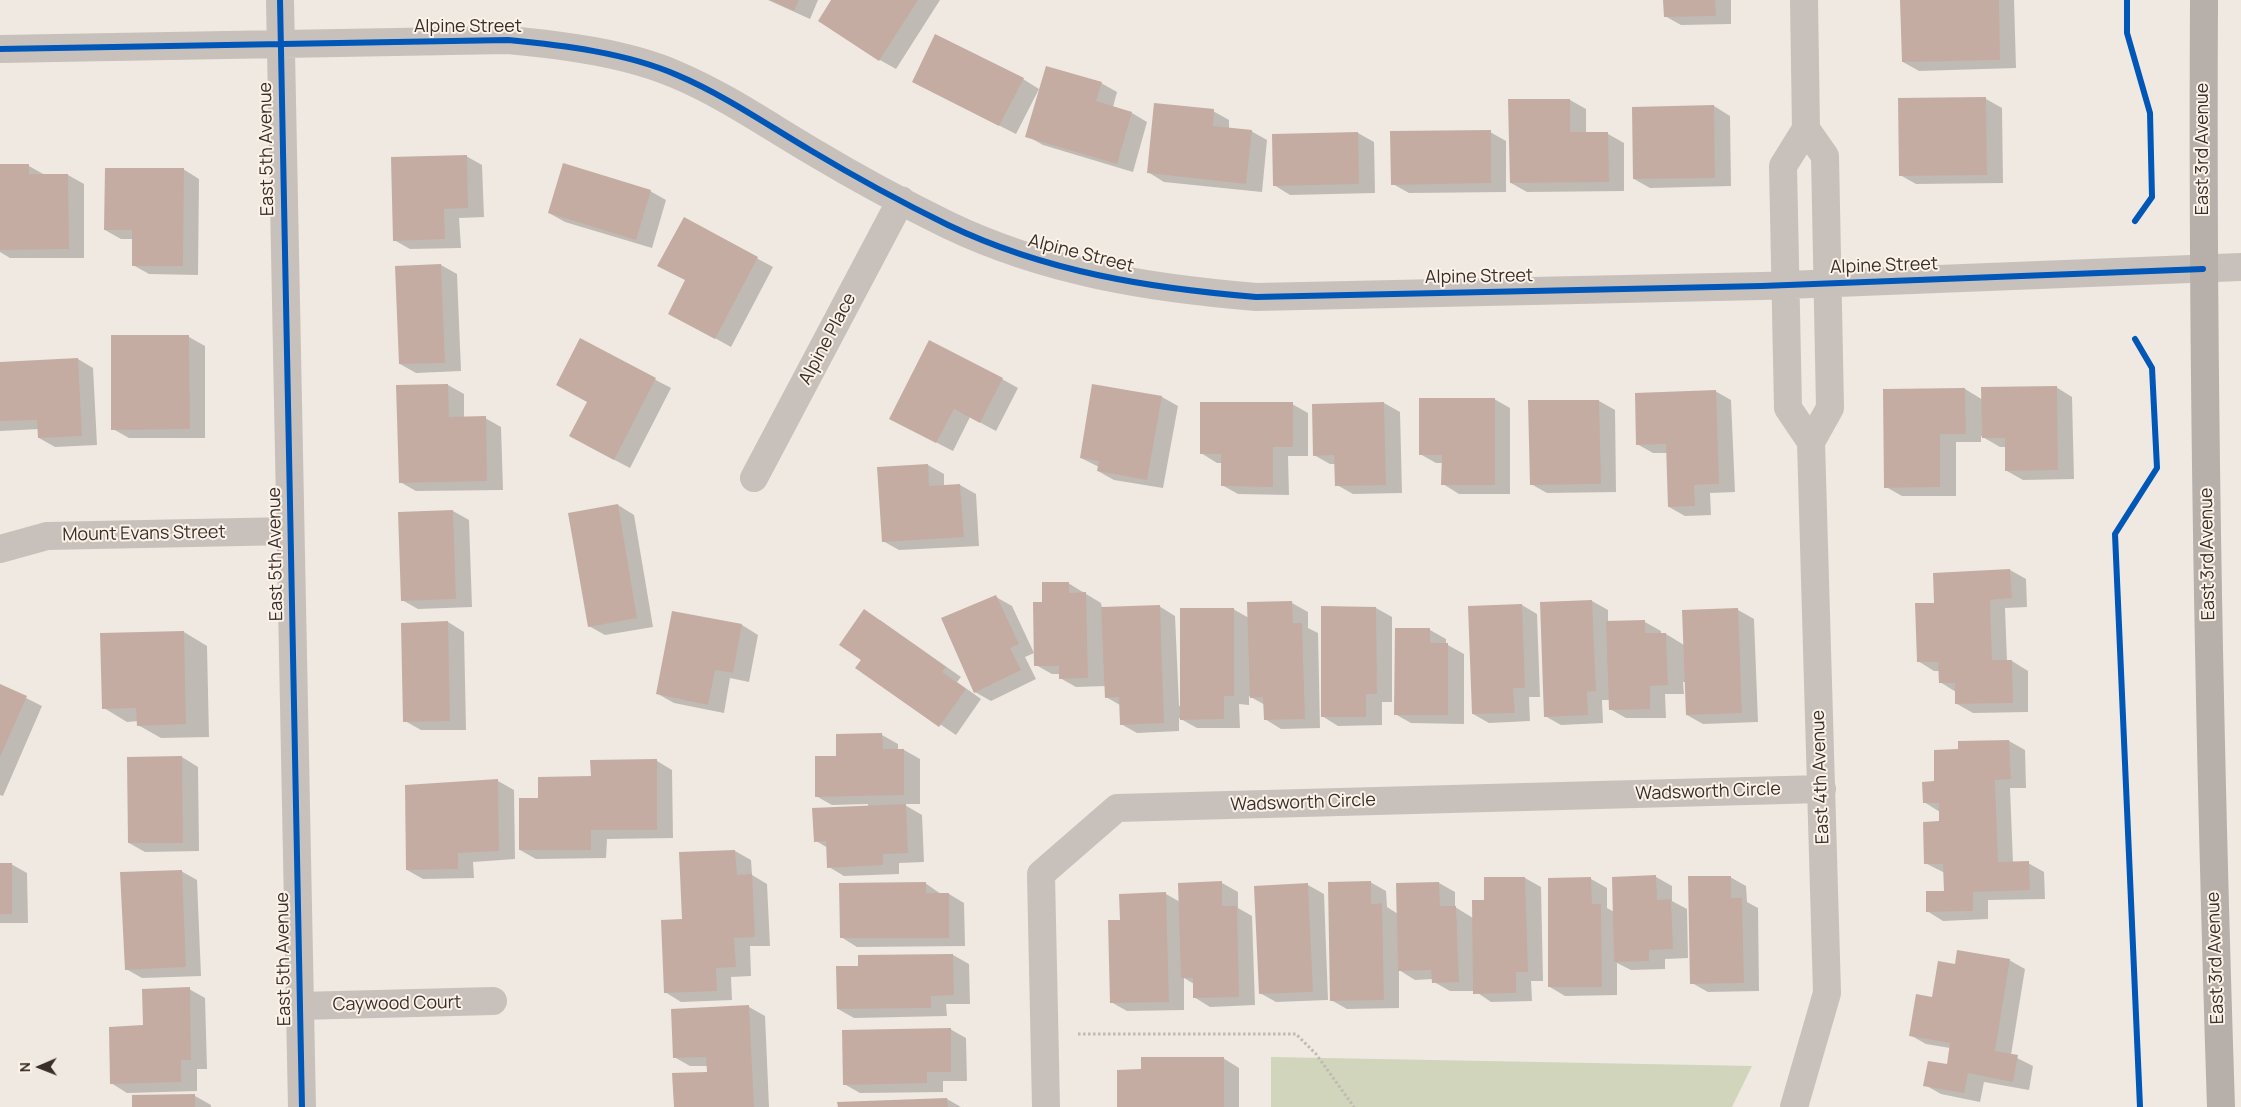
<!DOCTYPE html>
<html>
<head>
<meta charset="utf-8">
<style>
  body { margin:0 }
  #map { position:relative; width:2241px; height:1107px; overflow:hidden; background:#efe9e2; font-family:Manrope,sans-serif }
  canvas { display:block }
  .north { position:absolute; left:15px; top:1042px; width:50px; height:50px; -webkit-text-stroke:4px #fbf3ea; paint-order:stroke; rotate:269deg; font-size:14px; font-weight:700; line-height:20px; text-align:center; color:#3a2e28 }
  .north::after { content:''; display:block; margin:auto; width:18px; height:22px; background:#3a2e28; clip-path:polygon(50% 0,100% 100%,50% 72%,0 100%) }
</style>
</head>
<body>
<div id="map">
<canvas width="2241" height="1107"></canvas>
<div class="north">N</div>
</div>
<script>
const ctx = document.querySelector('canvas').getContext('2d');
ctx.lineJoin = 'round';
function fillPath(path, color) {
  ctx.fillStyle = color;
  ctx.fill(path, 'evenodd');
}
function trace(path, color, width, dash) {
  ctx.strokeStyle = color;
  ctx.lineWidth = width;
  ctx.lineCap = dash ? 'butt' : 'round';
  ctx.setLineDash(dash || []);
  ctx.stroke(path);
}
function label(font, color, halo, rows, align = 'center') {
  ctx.font = font + ' Manrope,sans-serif';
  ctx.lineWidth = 4;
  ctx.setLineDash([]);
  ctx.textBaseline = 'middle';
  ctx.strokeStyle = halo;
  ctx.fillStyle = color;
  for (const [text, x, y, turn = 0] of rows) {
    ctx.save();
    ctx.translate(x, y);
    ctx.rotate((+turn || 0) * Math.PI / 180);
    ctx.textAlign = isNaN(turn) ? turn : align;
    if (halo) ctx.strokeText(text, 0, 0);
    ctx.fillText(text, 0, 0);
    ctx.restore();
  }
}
const green = new Path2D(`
  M1271,1057L1752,1066L1732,1107H1271Z`);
const shadow = new Path2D(`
  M768,0H818L810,19Z
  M833,0H940L896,69L880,60Z
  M1665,0H1731V24L1681,25L1665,16Z
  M1902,0H2014L2016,68L1919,71L1903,62Z
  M1023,79L1039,89L1016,134L913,82Z
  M1101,83L1117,92L1113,107L1132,113L1147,122L1133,172L1043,145L1027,136Z
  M1986,99L2002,108L2003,183L1916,184L1900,175Z
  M1570,100L1586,109V134H1608L1624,143V191L1527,192L1511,183Z
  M1714,106L1730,116L1731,186L1650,188L1634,179Z
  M1213,111L1229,120V129L1251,131L1267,140L1262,192L1164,182L1148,172Z
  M1490,132L1506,141V192L1409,193L1393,184Z
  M1358,133L1374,142L1375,193L1290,195L1274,185Z
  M466,156L482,165L484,217L459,218L461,248L410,249L394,240Z
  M0,166H29L45,175H68L84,184V258H10L0,252Z
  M183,169L199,179L198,275L149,274L133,265V239H121L105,230Z
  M650,191L666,200L652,248L565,222L549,213Z
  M684,219L773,267L731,347L686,322Z
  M441,265L457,274L461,371L416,373L400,364Z
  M189,337L205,346V438H129L113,429Z
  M580,340L671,388L630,468L586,445L588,402Z
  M78,359L93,368L97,445L55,447L39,438V429L0,431V363Z
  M1002,379L1018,388L996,431L970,417L953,451L906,427Z
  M448,385L464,394V418H485L501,427L503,490L416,491L400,482Z
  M2056,387L2072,397L2074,479L2023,480L2007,471L2006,447H2000L1981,436V442H1956V496H1902L1886,487L1965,389L1983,400Z
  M1715,391L1731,400L1735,492L1710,493L1711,515L1685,516L1669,507L1667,453H1653L1637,444Z
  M1162,397L1178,406L1163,488L1114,480L1098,471L1099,467L1081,458Z
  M1494,399L1510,408V494H1459L1443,484V463H1436L1420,454Z
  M1599,401L1615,410L1616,492L1547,493L1531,484Z
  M1384,403L1400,412L1402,493L1353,494L1337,485L1336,464H1330L1314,455Z
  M1292,404L1308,413V456H1288L1289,495L1238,494L1222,485V463H1217L1201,453Z
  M928,465L944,474V486L960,485L976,494L979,546L899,550L883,541Z
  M618,505L634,515L653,627L605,635L589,626Z
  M453,511L469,520L472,607L418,609L402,600Z
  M2010,570L2026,579L2027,607L2005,608L2007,661H2012L2028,671V712L1973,713L1957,704L1956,692L1940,682V671H1934L1918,661Z
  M1068,583L1101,603L1102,609L1159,606L1175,616L1179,706H1181L1233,609L1249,618L1292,603L1308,612V628L1318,633L1320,728L1281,729L1265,719V705L1249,696V705L1239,704L1240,728H1197L1179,718V731L1137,733L1121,724L1120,705L1106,697V686L1076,687L1060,678V674H1052L1036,665L1043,603Z
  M996,597L1012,606L1034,653L1025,657L1036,679L991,701L975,692Z
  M1592,601L1608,610V622H1645L1661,631V634H1666L1684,645L1683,611L1738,610L1754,619L1758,722L1703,724L1687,715L1686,682H1683L1684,694H1665L1666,718H1626L1610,709V700H1602L1603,723L1561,725L1545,716Z
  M1522,605L1537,614L1540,697H1529L1530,721L1489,723L1473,714Z
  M1322,608H1376L1392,617V702H1382V725L1338,726L1322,716Z
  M880,620L961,677L957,682L981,699L956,735L857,668Z
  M448,622L464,632L466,730H421L405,721L402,624Z
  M742,625L758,635L749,682L730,678L724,713L674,703L658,694Z
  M1430,630L1446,639V644L1464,654V724L1411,723L1395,714Z
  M184,632L207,646L209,737L161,738L138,725V721L127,722L104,708Z
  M0,685L42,706L3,796L0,795Z
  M882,735L898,744V750H904L920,759V804H903L922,815L924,862L899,863V874L844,876L829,867L828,848L816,841L868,807V804L832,805L816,796L837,757Z
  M2009,741L2025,750L2026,788H2010L2013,863H2028L2044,872L2045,899L1988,900V919L1943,921L1927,911L1946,892L1945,873L1925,863L1940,823V812L1924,802L1936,782L1959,751Z
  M182,757L198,767L199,851L145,852L129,843Z
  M657,761L672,770L673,838L607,839L606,858L536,859L520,850L539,799L592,778Z
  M498,781L514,790L515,859L473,862L474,878L423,879L407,870Z
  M735,851L751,860L752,875L767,884L770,946H750L751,976L731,977L732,1000L681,1002L665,992L683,920L680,853Z
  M0,864H11L27,873L28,923H0Z
  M181,871L197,880L201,976L142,978L126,969Z
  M1656,877L1672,886V901L1687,909L1688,958L1665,959V969L1631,970L1617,963V995L1565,996L1550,987L1591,879L1607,888V908L1614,912Z
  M1730,877L1746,886L1747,902L1758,908L1759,991L1708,992L1692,983Z
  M1525,878L1541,887L1543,981H1531L1532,1001L1491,1002L1475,991H1450L1434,982L1433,979L1415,980L1399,970V1008L1347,1009L1331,1000L1370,882L1386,891L1387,907L1398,914L1439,883L1455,892V907L1473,918L1485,901Z
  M925,883L941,894H949L964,903L965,946L857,947L841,937Z
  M1222,883L1238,892V908L1252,916L1255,1005L1210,1007L1194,997V984L1184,978V1010L1127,1011L1111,1002L1121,921L1166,894L1180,902Z
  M1308,885L1324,894L1328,1000L1276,1002L1260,993Z
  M953,955L969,964L970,1004H946L947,1016L854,1018L838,1009L859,967Z
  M2009,960L2025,969L2011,1055L2033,1066L2029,1090L1984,1082L1980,1102L1941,1094L1925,1085L1948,1065L1950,1048L1926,1044L1910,1035L1956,965Z
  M189,989L205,998L207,1069H197V1091L127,1093L111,1083L145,1027Z
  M749,1007L765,1016L769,1107H675L708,1073V1066H690L674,1057L672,1010Z
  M950,1029L966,1038L967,1081H943V1092L860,1093L844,1084Z
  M1223,1058L1239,1068V1107H1118L1142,1070Z
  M133,1096H195L211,1105V1107H133Z
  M947,1099L961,1107H839Z`);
const building = new Path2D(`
  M770,0H799L794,11Z
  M831,0H918L879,61L818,21Z
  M1663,0H1715L1716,16L1664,17Z
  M1900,0H1999L2000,60L1902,62Z
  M935,34L1024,78L999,126L912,82Z
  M1046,66L1102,82L1096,101L1132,112L1117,164L1025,137Z
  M1986,97L1987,175L1899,176L1898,98Z
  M1508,99H1570V132H1608L1609,182L1510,183Z
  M1154,103L1214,109L1213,126L1252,130L1246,184L1147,173Z
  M1714,105L1715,178L1633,179L1632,107Z
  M1491,130V183L1391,185L1390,131Z
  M1358,132L1359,184L1273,186L1272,134Z
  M467,155L468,208L444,209L445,239L393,241L391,157Z
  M563,163L651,190L636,240L548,213Z
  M0,164H29V174H68L69,249L0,250Z
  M105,168H184L183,266H132V230H104Z
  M684,217L758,257L715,339L668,314L685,280L657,266Z
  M441,264L445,363L399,364L395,266Z
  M111,335H189L190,429L111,430Z
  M580,338L656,378L614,460L569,436L587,402L556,385Z
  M929,340L1003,378L980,423L954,409L936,443L889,419Z
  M78,358L82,436L38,438L37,420L0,421V362Z
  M448,384L449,417L486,416L487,481L399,483L396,385Z
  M1092,384L1162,396L1147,480L1097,471L1099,461L1080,458Z
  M2057,386L2058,470L2005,471V438H1982L1981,387Z
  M1965,388L1966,434H1940V487L1884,488L1883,389Z
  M1716,390L1719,484L1694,485L1695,506L1668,507L1666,444L1636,445L1635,393Z
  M1419,398H1495V485H1441L1442,455H1419Z
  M1528,400H1599L1601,484L1530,485Z
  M1200,402H1293V447H1273V487L1221,486V454H1200Z
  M1384,402L1386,485L1335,486L1334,455L1313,456L1312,404Z
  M928,464L929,486L960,484L964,537L882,542L877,467Z
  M618,504L637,618L588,627L568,513Z
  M453,510L456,599L401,601L398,512Z
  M2010,569L2012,598L1990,600L1992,660H2012L2013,703L1955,704V683H1939L1938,662H1917L1915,603H1934L1933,573Z
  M1042,582H1069V593L1086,592L1088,678L1059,679V666H1034L1033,602H1042Z
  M996,595L1019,644L1010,648L1021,670L974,693L941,618Z
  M1592,600L1596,691L1587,692L1588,715L1544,717L1540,602Z
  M1292,601L1293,623H1302L1305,719L1264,720L1263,697L1250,698L1247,602Z
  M1522,604L1525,688H1513L1515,713L1472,714L1468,606Z
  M1160,605L1164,723L1120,725L1119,697L1105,698L1101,607Z
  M1321,606L1376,607L1377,694H1366V717H1321Z
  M1180,608H1234V696H1224V719L1180,720Z
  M1738,608L1742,713L1686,715L1682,610Z
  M864,609L946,667L942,672L966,689L939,727L855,668L861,660L839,645Z
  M672,611L742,624L733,673L715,670L708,705L656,694Z
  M1645,620V633H1666L1668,685L1650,686V709L1609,710L1606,621Z
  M448,621L450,721L403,722L401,623Z
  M1395,628H1430V643H1448V715H1394Z
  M184,631L186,724L137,726L136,708L102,709L100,633Z
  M0,684L27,696L0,757Z
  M882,733L883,749H904V795L815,797V756H836V734Z
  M2009,740L2011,779L1995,780L1998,862L2029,861L2030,890L1973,892V911L1926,912V891H1944L1943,864H1924L1923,822L1939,821V803H1923L1922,782L1934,781V750L1958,749V741Z
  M182,756L183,843H128L127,757Z
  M657,759V830H591V850H519V798H538V777L591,776L590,760Z
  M498,779L499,851L458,853V869L406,870L405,785Z
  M906,804L908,853L883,854V865L827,868L826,841L814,842L812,808Z
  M735,850L737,875L752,874L755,937L734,938L736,967L716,968L717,991L664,993L661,920L682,919L679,852Z
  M0,863H12V914H0Z
  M182,870L186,967L125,970L120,872Z
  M1656,875L1657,900L1671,899L1673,949L1649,950V961L1614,962L1612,877Z
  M1688,876H1731V898H1742L1744,983L1690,984Z
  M1484,877H1525L1528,972H1516V993L1473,994L1472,900H1484Z
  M1591,877L1592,904H1601L1602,987H1548V878Z
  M1222,881V906H1237L1239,997L1193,998V978H1181L1178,883Z
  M1371,881V904L1382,903L1384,1000L1330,1001L1328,882Z
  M926,882V893H949V938H840L839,883Z
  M1439,882L1440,906H1456L1459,982L1432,983L1431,970L1398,971L1396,883Z
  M1308,883L1313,992L1259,994L1254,886Z
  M1166,892L1169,1002L1110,1003L1108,920H1120L1119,894Z
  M1957,950L2010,959L1995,1051L2018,1055L2013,1082L1968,1073L1964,1093L1923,1086L1928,1061L1947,1064L1950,1043L1909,1036L1916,994L1932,997L1938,961L1955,964Z
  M953,954L954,995L931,996V1008L837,1009L836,966H858V955Z
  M190,987L191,1060H181V1082L110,1084L109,1027L143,1025L142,989Z
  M749,1005L754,1107H674L672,1073L707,1072L706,1057L673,1058L671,1009Z
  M951,1028V1072H927V1083L843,1085L842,1030Z
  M1141,1057H1224V1107H1117V1070L1141,1069Z
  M195,1094V1107H132V1095Z
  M947,1098L948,1107H838L837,1102Z`);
const path = new Path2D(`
  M1078,1034H1296L1316,1054L1354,1107`);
const minor = new Path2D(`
  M280,0L302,1107
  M0,49L508,40C562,45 627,53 677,75C724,95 766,124 810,150C855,177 901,202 948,225C1046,272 1149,288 1256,297L1762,286L2241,267
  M1806,129L1825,156L1830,408L1811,442
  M754,478L901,200
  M0,549L47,536L290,531
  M300,1006L493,1001
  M1046,1107L1041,874L1117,808L1822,789
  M1794,1107L1827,993L1811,442L1788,408L1783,166L1806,129L1804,0`);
const major = new Path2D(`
  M2204,0C2202,369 2209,738 2221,1107`);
const cycleway = new Path2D(`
  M280,0L302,1107
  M2127,0V33L2150,113L2152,197L2135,221
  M0,49L508,40C562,45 627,53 677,75C724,95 766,124 810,150C855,177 901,202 948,225C1046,272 1149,288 1256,297L1762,286L2203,269
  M2135,339L2152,368L2157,468L2115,534L2140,1107`);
const streetNames = [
  ["Alpine Street",468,27],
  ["East 5th Avenue",267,149,-91],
  ["East 3rd Avenue",2203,149,-90],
  ["Alpine Street",1081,254,14],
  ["Alpine Street",1884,266,-2],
  ["Alpine Street",1479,277,-1],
  ["Alpine Place",828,339,-62],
  ["Mount Evans Street",144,534,-1],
  ["East 5th Avenue",276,554,-91],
  ["East 3rd Avenue",2208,554,-91],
  ["East 4th Avenue",1821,777,-92],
  ["Wadsworth Circle",1708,792,-2],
  ["Wadsworth Circle",1303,803,-2],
  ["East 3rd Avenue",2216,958,-92],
  ["East 5th Avenue",284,959,-91],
  ["Caywood Court",397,1004,-1]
];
fillPath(green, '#d0d5bb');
fillPath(shadow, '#0003');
fillPath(building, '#c4aca2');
trace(path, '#c1b9b3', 3, [2.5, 2.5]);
trace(minor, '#c8c1bb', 28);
trace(major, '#b7afaa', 28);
trace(cycleway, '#0057b8', 6);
label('18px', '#3a2e28', '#fbf3ea', streetNames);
</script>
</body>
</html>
